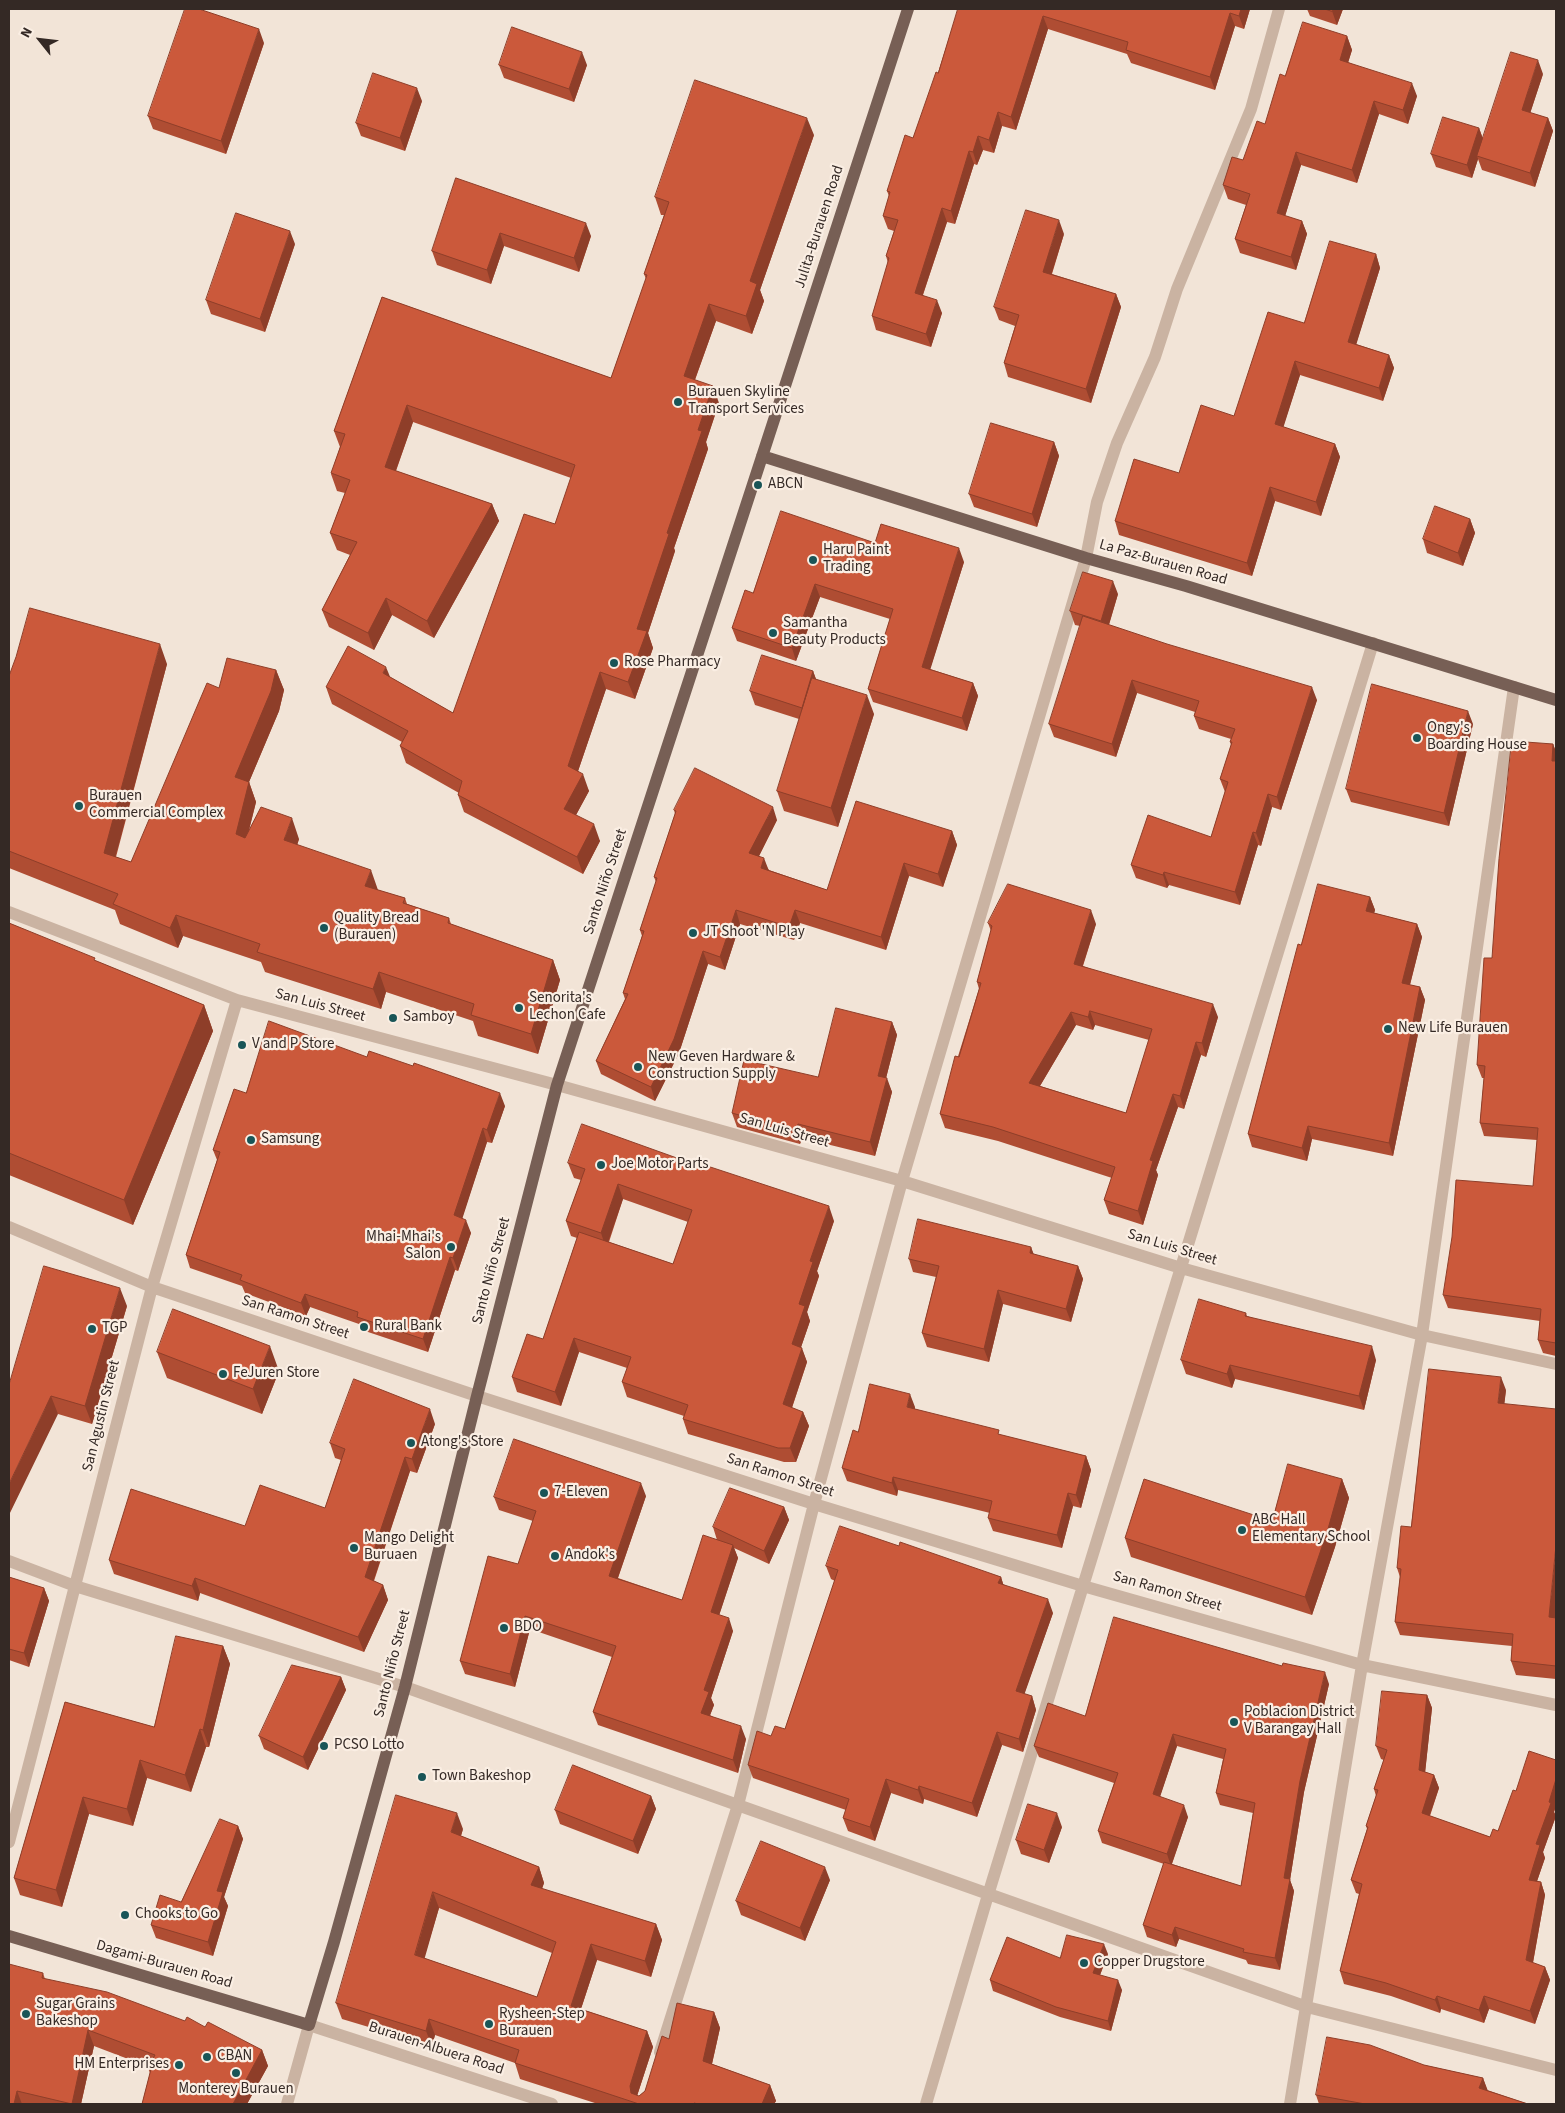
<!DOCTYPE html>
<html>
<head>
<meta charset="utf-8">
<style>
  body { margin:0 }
  #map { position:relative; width:1565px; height:2113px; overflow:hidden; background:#f2e4d7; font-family:"Source Sans 3",sans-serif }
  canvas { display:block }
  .frame { position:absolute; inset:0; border:10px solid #342925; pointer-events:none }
  .north { position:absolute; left:15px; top:15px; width:50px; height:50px; -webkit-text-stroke:4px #faeee3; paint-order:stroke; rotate:299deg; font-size:14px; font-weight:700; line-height:20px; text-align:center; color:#342925 }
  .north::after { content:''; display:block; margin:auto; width:18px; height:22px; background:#342925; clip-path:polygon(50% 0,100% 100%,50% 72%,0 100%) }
</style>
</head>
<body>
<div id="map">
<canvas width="1565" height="2113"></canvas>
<div class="frame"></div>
<div class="north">N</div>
</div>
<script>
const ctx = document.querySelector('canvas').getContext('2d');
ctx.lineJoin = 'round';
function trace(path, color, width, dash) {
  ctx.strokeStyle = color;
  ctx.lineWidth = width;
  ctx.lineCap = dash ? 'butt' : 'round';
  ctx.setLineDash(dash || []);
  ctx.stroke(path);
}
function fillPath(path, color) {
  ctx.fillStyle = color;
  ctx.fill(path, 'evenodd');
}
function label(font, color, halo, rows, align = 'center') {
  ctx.font = font + ' "Source Sans 3",sans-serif';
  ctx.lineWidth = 4.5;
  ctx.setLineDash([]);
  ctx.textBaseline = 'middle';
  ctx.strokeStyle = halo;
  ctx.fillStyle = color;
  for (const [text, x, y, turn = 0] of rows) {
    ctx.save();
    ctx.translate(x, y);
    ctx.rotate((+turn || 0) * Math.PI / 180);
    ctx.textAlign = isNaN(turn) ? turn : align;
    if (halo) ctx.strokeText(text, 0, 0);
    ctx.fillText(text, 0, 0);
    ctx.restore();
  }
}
const minor = new Path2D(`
  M9,912L237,1000L557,1085L902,1181L1181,1268L1422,1335L1556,1364
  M9,1227L152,1287L477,1396L814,1504L1083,1586L1362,1665L1556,1705
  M9,1561L75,1586L405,1687L1307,2007L1556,2070
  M9,1842L152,1287L237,1000
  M660,2052L738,1805L814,1504L902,1181L1086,558L1097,502L1117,443L1155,357L1177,289L1251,109L1279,9
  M287,2104L309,2025L552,2104
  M926,2104L988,1895L1373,643
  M1290,2104L1362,1665L1422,1335L1514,687`);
const major = new Path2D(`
  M762,456L1086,558L1186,586L1556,700
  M9,1936L309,2025L334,1942L405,1687L477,1396L557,1085L908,9`);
const wall = new Path2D(`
  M958,9H1250L1244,29L1235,26L1215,90L1131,63L1127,54L1048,29L1016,130L1002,126L994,153L983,150L977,165L974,164L955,224L947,222L923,295L942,313L931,347L876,330L872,316L888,263L886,256L894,231L888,229L883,216L889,196L887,191L913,138L938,73Z
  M1307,9H1343L1337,25L1310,16Z
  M1347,36L1352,50L1348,62L1417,96L1408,124L1379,114L1357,183L1301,165L1285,216L1302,221L1307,234L1296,270L1240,253L1235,239L1246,205L1228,199L1223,185L1243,160L1265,124Z
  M264,43L226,154L153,129L148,116Z
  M499,65H587L574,102L504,78Z
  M1543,74L1530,113L1548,118L1553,131L1535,187L1482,170L1478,159L1472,178L1436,167L1431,154L1479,128L1483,139Z
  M422,101L405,151L361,136L356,123Z
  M814,135L760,290L764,301L752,334L716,321L695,380L719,403L706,442L708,449L674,548L675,551L648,633L653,648L635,699L606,689L578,771L589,791L576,815L600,841L583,874L464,812L458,795L459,793L406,763L400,746L402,742L332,704L326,687L390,677L453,713L555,524L571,478L413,422L396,471L492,504L499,521L434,638L392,615L374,650L329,627L322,610L350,555L337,550L330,533L345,493L337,491L331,474L340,447L334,431L382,297L611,378L646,279L644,274L664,215H661L655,197Z
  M456,178L591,236L579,272L504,246L491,284L437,265L432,251Z
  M1064,234L1052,274L1116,294L1121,307L1091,403L1008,377L1004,363L1015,326L999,320L994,307Z
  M295,244L265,332L211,314L206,300Z
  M1376,254L1380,268L1356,344L1389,355L1394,368L1383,401L1300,375L1283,427L1335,444L1340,457L1321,516L1275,501L1252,576L1119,535L1115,521L1179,473L1234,416L1304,323Z
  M1054,442L1059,456L1037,527L974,507L969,494Z
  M1470,519L1475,533L1463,566L1427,553L1423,539Z
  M875,543L964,562L930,669L973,683L978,696L967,731L873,702L868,689L890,619L820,597L796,661L737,641L732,628L753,593Z
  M1118,594L1109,625L1317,700L1281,810L1272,807L1261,846L1258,845L1240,905L1169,885L1167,888L1136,878L1131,865L1211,837L1225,792L1220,779L1231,745L1230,742L1231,739L1199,729L1194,716L1195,712L1137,693L1116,757L1054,737L1049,724L1080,626L1075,625L1070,611Z
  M167,664L116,857L131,862L219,688L276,670L284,690L279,711L249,782L256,802L249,830L299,839L297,845L378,890L405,898L407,904L449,918L451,924L553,960L560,980L538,1054L478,1036L473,1021L386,992L381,1009L265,972L261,962L183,936L178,948L120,924L115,910L9,868V676Z
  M813,671L816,679L874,714L838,827L784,811L777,791L799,719L755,705L750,691Z
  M1473,724L1449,826L1351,802L1346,789Z
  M1553,744L1556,752V1356L1543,1353L1538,1340L1540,1321L1448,1308L1443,1295L1533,1186L1537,1140L1484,1136L1480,1123L1484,1078H1482L1477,1065L1492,958Z
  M674,810L777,820L759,856L769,870L827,890L952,831L957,845L943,887L909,876L886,950L800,923L794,940L740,924L725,970L708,964L679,1053L655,1101L601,1074L596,1061L625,999L623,993L642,936L640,930L656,882L654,877L675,814Z
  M1370,897L1375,910L1374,913L1417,924L1422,937L1410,985L1420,987L1425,1000L1393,1156L1312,1139L1307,1161L1252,1147L1248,1134L1301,945Z
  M9,923L96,961L204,1005L213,1031L133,1225L9,1175Z
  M988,923L1096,924L1083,966L1218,1017L1206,1057L1201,1055L1184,1109L1178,1107L1156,1170L1158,1175L1143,1225L1109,1214L1104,1200L1112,1178L998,1141L945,1128L940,1114L979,989L977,982L991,931ZM1076,1025L1093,1030L1095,1025L1149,1040L1126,1113L1040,1086Z
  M892,1022L897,1035L886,1078L892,1092L875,1156L802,1138L800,1144L737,1127L732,1113L818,1077Z
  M367,1057L505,1106L492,1143L487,1142L462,1218L471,1233L458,1271L455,1270L428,1352L362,1330L359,1324L310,1307L306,1316L245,1293L242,1286L190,1268L186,1255L217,1160L213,1150L246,1093Z
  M568,1163L834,1221L817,1271L819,1276L807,1312L810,1321L801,1347L807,1362L792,1408L803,1412L809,1426L796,1462H784L688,1434L683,1419L684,1416L627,1397L622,1382L627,1368L579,1352L561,1406L517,1392L512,1377L543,1339L577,1238L571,1236L566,1221L581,1180L574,1178ZM623,1199L688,1222L673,1264L609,1242Z
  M1031,1247L1033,1254L1078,1266L1083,1279L1071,1322L1003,1304L989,1362L927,1347L922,1333L936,1277L913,1272L909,1259Z
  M127,1306L92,1424L58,1414L9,1385Z
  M1246,1313L1247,1316L1376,1360L1364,1410L1235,1379L1232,1388L1186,1374L1181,1360Z
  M157,1352L279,1371L262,1414L167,1378Z
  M1506,1390L1504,1404L1555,1618H1556V1679L1516,1675L1511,1661L1512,1646L1400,1635L1395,1622L1400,1577L1397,1568L1411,1527Z
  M915,1407V1409L1001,1435L1086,1456L1091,1470L1081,1508L1073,1506L1062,1548L993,1531L988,1518L990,1513L898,1490L897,1496L847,1481L842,1468L858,1432Z
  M435,1424L417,1473L410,1471L374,1581L383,1585L388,1600L364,1652L200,1593L198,1601L114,1574L109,1560L245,1526L325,1508L341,1460L335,1458L330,1443Z
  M1342,1479L1349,1498L1335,1547L1312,1615L1131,1557L1125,1538L1272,1521Z
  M646,1496L618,1578L682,1600L717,1540L713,1527L784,1507L789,1520L769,1564L734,1548L738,1558L719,1615L733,1631L711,1698L714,1705L710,1715L746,1739L738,1773L598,1725L593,1712L612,1657L530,1629L515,1687L465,1674L460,1661L518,1564L533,1521L499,1510L494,1497Z
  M899,1546L1001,1577L1003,1584L1053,1613L1024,1694L1032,1696L1036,1710L1023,1752L1002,1745L977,1817L924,1799L923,1804L891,1793L875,1841L848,1831L843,1818L846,1810L753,1778L748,1765L771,1736L785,1729L835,1581L831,1579L826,1566Z
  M9,1577L44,1588L49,1601L29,1667L9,1660Z
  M223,1646L230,1664L209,1747H206L191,1792L147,1778L133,1826L89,1814L62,1907L20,1895L14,1878L65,1702L154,1727Z
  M341,1677L346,1690L308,1770L264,1749L259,1736Z
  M1329,1684L1304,1792L1290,1880L1294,1891L1280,1970L1248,1964L1246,1960L1179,1939L1176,1947L1147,1937L1143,1925L1164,1864L1102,1843L1098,1831L1114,1783L1039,1757L1034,1746L1085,1716ZM1177,1746L1223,1759L1216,1793L1220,1805L1253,1813L1241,1886L1172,1864L1188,1817L1160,1796Z
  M1427,1695L1432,1708L1425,1772L1434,1775L1439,1788L1430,1816L1490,1837L1498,1831L1516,1791L1556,1760V1806L1554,1812L1556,1816L1543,1852L1545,1858L1537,1881L1541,1882L1545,1895L1533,1963L1545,1967L1550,1980L1535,2024L1489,2009L1484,2023L1441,2009L1440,2013L1391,1996L1344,1984L1340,1971L1359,1894L1356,1893L1351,1880L1367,1829L1366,1826L1376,1796L1374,1789L1384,1760L1381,1759L1376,1746Z
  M651,1796L656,1809L638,1854L560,1824L555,1810Z
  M238,1826L243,1839L224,1897L228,1906L213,1956L156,1938L151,1925L181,1902Z
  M1062,1827L1049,1863L1021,1854L1016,1840Z
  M463,1829L461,1836L539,1867L544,1883L542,1889L656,1924L662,1940L651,1977L597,1960L581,2009L647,2031L653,2047L637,2096H639L645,2091L669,2039L714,2012L720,2028L712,2064L770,2085L776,2101L774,2104H598L520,2079L515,2063L435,2035L432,2046L342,2019L336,2003ZM439,1908L552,1953L537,1997L424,1958Z
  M830,1880L805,1941L741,1915L736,1901Z
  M1108,1954L1100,1975L1122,1990L1111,2031L1060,2017L993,1991L990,1980L1060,1958Z
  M43,1973L45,1979L205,2027L262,2050L268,2066L247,2104H142L150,2073L148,2068L149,2067L94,2046L81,2104H9Z
  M1424,2065L1483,2078L1487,2090L1528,2104H1319L1316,2095Z`);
const shadedWall = new Path2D(`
  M1241,9H1250L1244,29L1239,16Z
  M1333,9H1343L1337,25L1332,11Z
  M1230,13L1235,26L1215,90L1210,77Z
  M1043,16L1048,29L1016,130L1011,117Z
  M259,29L264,43L226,154L221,141Z
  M1347,36L1352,50L1345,73L1340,60Z
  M582,52L587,65L574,102L569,89Z
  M1538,60L1543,74L1527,123L1522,110Z
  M1412,83L1417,96L1408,124L1403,110Z
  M417,88L422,101L405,151L400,138Z
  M1374,101L1379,114L1357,183L1352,170Z
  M998,112L1002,126L994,153L989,140Z
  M807,118L814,135L760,290L764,301L752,334L746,316L750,281Z
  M1548,118L1553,131L1535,187L1530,173Z
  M1479,128L1484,142L1477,156L1478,159L1472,178L1467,165Z
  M978,136L983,150L977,165L973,152Z
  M969,151L974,164L955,224L951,211Z
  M1296,152L1301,165L1282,226L1277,213Z
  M942,208L947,222L919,306L915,293Z
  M1059,220L1064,234L1048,285L1043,272Z
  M1302,221L1307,234L1296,270L1291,257Z
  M586,223L591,236L579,272L574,258Z
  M290,231L295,244L265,332L260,319Z
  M500,233L504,246L491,284L487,270Z
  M1376,254L1380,268L1353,355L1348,342Z
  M1116,294L1121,307L1091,403L1086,389Z
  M937,300L942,313L931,347L926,334Z
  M709,304L716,321L690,393L684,376Z
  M1389,355L1394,368L1383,401L1379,388Z
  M1295,361L1300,375L1280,438L1275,424Z
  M713,386L719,403L706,442L708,449L674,548L675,551L648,633L653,648L635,699L628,682L637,629L698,430Z
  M407,405L413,422L391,484L385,467Z
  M1054,442L1059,456L1037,527L1032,514Z
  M1335,444L1340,457L1321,516L1316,502Z
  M1270,487L1275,501L1252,576L1247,563Z
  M492,504L499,521L434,638L427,621Z
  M1470,519L1475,533L1463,566L1458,553Z
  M959,548L964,562L927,680L922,667Z
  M1113,581L1118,594L1106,634L1101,621Z
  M815,584L820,597L796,661L792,648Z
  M386,598L392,615L374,650L368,633Z
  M160,644L167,664L111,873L104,853Z
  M386,667L393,684L383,673Z
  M276,670L284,690L279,711L249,782L256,802L243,854L236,834L235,777Z
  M813,671L818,685L807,721L802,708Z
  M600,672L606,689L574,783L568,766Z
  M1132,680L1137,693L1116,757L1112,744Z
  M973,683L978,696L967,731L962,718Z
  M1312,687L1317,700L1281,810L1277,797Z
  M867,695L874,714L838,827L831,808Z
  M1468,711L1473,724L1449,826L1444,813Z
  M1553,744L1556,752V773L1552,761Z
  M583,774L589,791L570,826L564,809Z
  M1268,794L1272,807L1261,846L1256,833Z
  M773,807L777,820L754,866L749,853Z
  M292,818L299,839L292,861L284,840Z
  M594,824L600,841L583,874L577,857Z
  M952,831L957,845L943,887L938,874Z
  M1253,832L1258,845L1240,905L1235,892Z
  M764,858L769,871L761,868Z
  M904,863L909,876L886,950L881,937Z
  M371,870L378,890L373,906L365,886Z
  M1164,872L1169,885L1167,888L1163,875Z
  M1370,897L1375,910L1371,924L1366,911Z
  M736,910L740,924L725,970L720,957Z
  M795,910L800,923L794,940L789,927Z
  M1091,910L1096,924L1079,977L1074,964Z
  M176,915L183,936L178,948L170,928Z
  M1417,924L1422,937L1407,996L1402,983Z
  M703,951L708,964L679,1053L655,1101L651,1087Z
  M553,960L560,980L538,1054L531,1034Z
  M379,972L386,992L381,1009L373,989Z
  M1420,987L1425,1000L1393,1156L1389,1143Z
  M1213,1004L1218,1017L1206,1057L1202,1043Z
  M204,1005L213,1031L133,1225L124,1200Z
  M1090,1011L1095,1025L1093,1030L1088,1017Z
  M1071,1012L1076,1025L1034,1096L1029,1083Z
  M892,1022L897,1035L883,1090L878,1076Z
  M1196,1042L1201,1055L1184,1109L1180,1096Z
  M887,1078L892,1092L875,1156L870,1142Z
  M500,1093L505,1106L492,1143L487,1130Z
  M1173,1094L1178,1107L1156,1170L1158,1175L1143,1225L1138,1211L1150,1160Z
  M798,1124L802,1138L800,1144L795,1131Z
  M1308,1126L1312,1139L1307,1161L1302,1148Z
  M483,1128L487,1142L459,1229L454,1215Z
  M618,1184L623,1199L606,1248L601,1233Z
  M829,1206L834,1221L817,1271L819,1276L807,1312L810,1321L797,1359L792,1344L799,1304L810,1261Z
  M466,1220L471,1233L458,1271L453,1258Z
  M1031,1247L1036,1260L1030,1253Z
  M450,1257L455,1270L428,1352L423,1339Z
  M1078,1266L1083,1279L1071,1322L1066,1309Z
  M120,1288L127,1306L92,1424L85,1406Z
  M998,1290L1003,1304L989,1362L984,1349Z
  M305,1294L310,1307L306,1316L301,1303Z
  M574,1338L579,1352L561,1406L555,1392Z
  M270,1346L279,1371L262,1414L253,1389Z
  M1372,1346L1376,1360L1364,1410L1359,1396Z
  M802,1348L807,1362L788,1419L783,1404Z
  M1230,1365L1235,1379L1232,1388L1227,1374Z
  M1501,1377L1506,1390L1503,1416L1498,1403Z
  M910,1394L915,1407L912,1420L907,1407Z
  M51,1396L58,1414L9,1515V1484Z
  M430,1409L435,1424L417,1473L412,1459Z
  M803,1412L809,1426L796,1462L790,1448Z
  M1086,1456L1091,1470L1081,1508L1076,1495Z
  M405,1457L410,1471L370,1591L365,1577Z
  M893,1477L898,1490L897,1496L892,1483Z
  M1342,1479L1349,1498L1335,1547L1312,1615L1305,1597Z
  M641,1483L646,1496L614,1589L609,1576Z
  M1068,1493L1073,1506L1062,1548L1057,1535Z
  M784,1507L789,1520L769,1564L764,1551Z
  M733,1545L738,1558L716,1625L711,1612Z
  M1556,1545V1609L1554,1631L1549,1617Z
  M1001,1577L1005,1590L998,1583Z
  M195,1578L200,1593L198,1601L192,1586Z
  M383,1585L388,1600L364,1652L358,1637Z
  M44,1588L49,1601L29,1667L24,1653Z
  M1048,1599L1053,1613L1021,1704L1016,1691Z
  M525,1616L530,1629L515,1687L510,1674Z
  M729,1618L733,1631L711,1698L714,1705L706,1726L701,1713L704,1690Z
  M223,1646L230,1664L209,1747L203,1730Z
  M1325,1672L1329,1684L1304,1792L1290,1880L1294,1891L1280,1970L1275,1958L1284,1878L1300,1781Z
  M341,1677L346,1690L308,1770L303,1757Z
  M1427,1695L1432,1708L1424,1783L1419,1770Z
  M1032,1696L1036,1710L1023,1752L1019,1739Z
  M741,1726L746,1739L738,1773L733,1760Z
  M200,1729L206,1747L191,1792L185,1775Z
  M997,1732L1002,1745L977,1817L972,1803Z
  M1173,1734L1177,1746L1157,1806L1153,1794Z
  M140,1760L147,1778L133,1826L127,1809Z
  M1434,1775L1439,1788L1426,1826L1422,1813Z
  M886,1779L891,1793L875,1841L870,1827Z
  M1556,1779V1806L1554,1812L1556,1816L1543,1852L1545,1858L1533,1893L1529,1880L1536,1844L1549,1802Z
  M919,1786L924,1799L923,1804L918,1790Z
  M651,1796L656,1809L638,1854L633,1841Z
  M83,1797L89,1814L62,1907L56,1890Z
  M1184,1805L1188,1817L1171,1866L1167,1854Z
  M457,1813L463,1829L457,1848L451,1832Z
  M1057,1813L1062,1827L1049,1863L1044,1850Z
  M238,1826L243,1839L224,1897L228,1906L213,1956L208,1942L217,1891Z
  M539,1867L544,1883L537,1901L531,1885Z
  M825,1867L830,1880L805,1941L800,1928Z
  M1541,1882L1545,1895L1531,1973L1526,1960Z
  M433,1892L439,1908L421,1971L415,1955Z
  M656,1924L662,1940L651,1977L645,1961Z
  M1175,1927L1179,1939L1176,1947L1172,1935Z
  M591,1944L597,1960L577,2021L571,2006Z
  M1104,1944L1108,1954L1097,1983L1093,1973Z
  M1545,1967L1550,1980L1535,2024L1530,2011Z
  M1118,1980L1122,1990L1111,2031L1108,2021Z
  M1437,1996L1441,2009L1440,2013L1435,2000Z
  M1484,1996L1489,2009L1484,2023L1479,2010Z
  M714,2012L720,2028L709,2077L703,2061Z
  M429,2019L435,2035L432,2046L426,2031Z
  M88,2030L94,2046L81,2104H72Z
  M647,2031L653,2047L635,2102L631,2093L630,2086Z
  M262,2050L268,2066L247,2104H233Z
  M1483,2078L1488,2091L1479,2088Z
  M770,2085L776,2101L774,2104H762Z
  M17,2091L22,2104H14Z`);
const building = new Path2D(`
  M185,9H199L259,29L221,141L148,116Z
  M958,9H1241L1239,16L1230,13L1210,77L1126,50L1128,42L1043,16L1011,117L998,112L989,140L978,136L973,152L969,151L951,211L942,208L915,293L937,300L926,334L872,316L889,258L886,256L898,220L883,216L890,192L887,191L905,135L913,138L936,72L938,73Z
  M1325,9H1333L1332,11Z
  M1303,22L1347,36L1340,60L1412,83L1403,110L1374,101L1352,170L1296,152L1277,213L1302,221L1291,257L1235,239L1250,194L1223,185L1232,157L1243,160L1257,121L1265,124L1280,74L1285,76Z
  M512,27L582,52L569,89L499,65Z
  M1511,52L1538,60L1522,110L1548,118L1530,173L1477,156Z
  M373,73L417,88L400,138L356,123Z
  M695,80L807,118L750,281L757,284L746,316L709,304L684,376L713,386L698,430L702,431L667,533L669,534L637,629L647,631L628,682L600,672L568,766L583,774L564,809L594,824L577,857L458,795L462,781L400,746L408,731L326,687L348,646L386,667L383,673L453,713L524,514L555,524L575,465L407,405L385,467L492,504L427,621L386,598L368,633L322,610L357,542L330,533L350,480L331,473L345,434L334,431L382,297L611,378L647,275L644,274L669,202L655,197Z
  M1443,117L1479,128L1467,165L1431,154Z
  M456,178L586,223L574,258L500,233L487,270L432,251Z
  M1026,210L1059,220L1043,272L1116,294L1086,389L1004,363L1019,315L994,307Z
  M236,213L290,231L260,319L206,300Z
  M1330,241L1376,254L1348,342L1389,355L1379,388L1295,361L1275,424L1335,444L1316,502L1270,487L1247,563L1115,521L1134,459L1179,473L1201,405L1234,416L1268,312L1304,323Z
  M991,423L1054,442L1032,514L969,494Z
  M1435,506L1470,519L1458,553L1423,539Z
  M781,511L875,543L881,524L959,548L922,667L973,683L962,718L868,689L893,609L815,584L792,648L732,628L745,590L753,593Z
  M1083,572L1113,581L1101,621L1070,611Z
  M30,608L160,644L104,853L131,862L207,683L219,688L227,658L276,670L271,691L235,777L249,782L236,834L245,838L261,807L292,818L284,840L371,870L365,886L405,898L403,903L449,918L448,923L553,960L531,1034L471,1015L474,1004L379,972L373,989L257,952L260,944L176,915L170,928L113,904L118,894L9,851V676L16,657Z
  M1083,616L1167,644L1312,687L1277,797L1268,794L1256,833L1253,832L1235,892L1164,872L1163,875L1131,865L1148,815L1211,837L1228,782L1220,779L1232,742H1230L1235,729L1194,716L1199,701L1132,680L1112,744L1049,724Z
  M762,655L813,671L802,708L750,691Z
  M812,678L867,695L831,808L777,791Z
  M1372,684L1468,711L1444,813L1346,789Z
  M1512,741L1553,744L1552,761H1556V1343L1538,1340L1541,1309L1443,1295L1452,1237L1456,1180L1533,1186L1538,1128L1480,1123L1485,1066L1477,1065L1484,958H1492L1499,859Z
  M695,768L773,807L749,853L764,858L761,868L827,890L856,801L952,831L938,874L904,863L881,937L795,910L789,927L736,910L720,957L703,951L674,1039L651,1087L596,1061L628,994L623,993L644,931L640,930L657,878L654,877L676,811L674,810Z
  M1008,884L1091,910L1074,964L1213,1004L1202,1043L1196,1042L1180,1096L1173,1094L1150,1160L1153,1161L1138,1211L1104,1200L1115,1167L993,1127L940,1114L955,1056L959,1057L981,983L977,982L992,926L988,923ZM1090,1011L1152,1029L1126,1113L1029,1083L1071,1012L1088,1017Z
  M1318,884L1370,897L1366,911L1417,924L1402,983L1420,987L1389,1143L1308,1126L1302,1148L1248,1134L1298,944L1301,945Z
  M9,923L95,958L94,960L204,1005L124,1200L9,1153Z
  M836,1008L892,1022L878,1076L887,1078L870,1142L798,1124L795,1131L732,1113L744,1060L818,1077Z
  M269,1021L367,1057L369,1051L413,1066L414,1063L500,1093L487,1130L483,1128L454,1215L466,1220L453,1258L450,1257L423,1339L357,1317L358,1312L305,1294L301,1303L240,1280L242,1275L186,1255L220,1152L213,1150L234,1089L246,1093Z
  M582,1124L688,1162L689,1160L829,1206L810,1261L813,1262L799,1304L805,1306L792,1344L802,1348L783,1404L803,1412L790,1448H778L683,1419L688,1405L622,1382L631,1357L574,1338L555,1392L512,1377L527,1334L543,1339L579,1232L673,1264L692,1210L618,1184L601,1233L566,1221L585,1169L568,1163Z
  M918,1219L1031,1247L1030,1253L1078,1266L1066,1309L998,1290L984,1349L922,1333L939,1266L909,1259Z
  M44,1266L120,1288L85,1406L51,1396L9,1484V1385Z
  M1199,1299L1246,1313L1245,1316L1372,1346L1359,1396L1230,1365L1227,1374L1181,1360Z
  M173,1309L270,1346L253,1389L157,1352Z
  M1429,1369L1501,1377L1498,1403L1556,1409V1545L1549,1617L1556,1618V1666L1511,1661L1513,1634L1395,1622L1401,1569L1397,1568L1401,1526L1411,1527Z
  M354,1379L430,1409L412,1459L405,1457L365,1577L383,1585L358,1637L195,1578L192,1586L109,1560L131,1489L245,1526L260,1485L325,1508L345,1449L330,1443Z
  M870,1384L910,1394L907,1407L999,1430L998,1434L1086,1456L1076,1495L1068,1493L1057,1535L988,1518L992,1501L893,1477L892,1483L842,1468L853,1430L858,1432Z
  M514,1439L641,1483L609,1576L682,1600L703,1535L733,1545L711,1612L729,1618L704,1690L709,1692L701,1713L741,1726L733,1760L593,1712L616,1646L525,1616L510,1674L460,1661L488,1556L518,1564L536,1511L494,1497Z
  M1288,1464L1342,1479L1328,1529L1305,1597L1125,1538L1144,1479L1272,1521Z
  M730,1488L784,1507L764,1551L713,1527Z
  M840,1526L899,1546L900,1542L1001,1577L998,1583L1048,1599L1016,1691L1032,1696L1019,1739L997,1732L972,1803L919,1786L918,1790L886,1779L870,1827L843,1818L849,1799L748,1765L757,1731L771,1736L775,1726L785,1729L838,1570L826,1566Z
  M9,1577L44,1588L24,1653L9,1649Z
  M1114,1617L1282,1666L1283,1663L1325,1672L1300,1781L1284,1878L1290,1879L1275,1958L1243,1952L1244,1949L1175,1927L1172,1935L1143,1925L1164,1862L1241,1886L1255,1803L1216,1793L1226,1749L1173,1734L1153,1794L1184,1805L1167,1854L1098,1831L1118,1773L1034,1746L1048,1703L1085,1716Z
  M176,1636L223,1646L203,1730L200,1729L185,1775L140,1760L127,1809L83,1797L56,1890L14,1878L65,1702L154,1727Z
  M292,1665L341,1677L303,1757L259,1736Z
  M1382,1691L1427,1695L1419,1770L1434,1775L1422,1813L1490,1837L1493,1829L1498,1831L1513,1790L1516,1791L1529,1751L1556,1760V1779L1549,1802L1551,1803L1536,1844L1540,1845L1529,1880L1541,1882L1526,1960L1545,1967L1530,2011L1484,1996L1479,2010L1437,1996L1435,2000L1386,1983L1340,1971L1362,1884L1351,1880L1368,1827L1366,1826L1378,1790L1374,1789L1387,1750L1376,1746Z
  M573,1765L651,1796L633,1841L555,1810Z
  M396,1795L457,1813L451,1832L539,1867L531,1885L656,1924L645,1961L591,1944L571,2006L647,2031L630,2086L631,2093L639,2096L645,2091L662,2036L669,2039L677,2003L714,2012L703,2061L770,2085L762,2104H698L694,2103L693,2104H639L515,2063L519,2050L429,2019L426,2031L336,2003ZM433,1892L556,1942L537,1997L415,1955Z
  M1028,1804L1057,1813L1044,1850L1016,1840Z
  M220,1819L238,1826L217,1891L223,1892L208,1942L151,1925L160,1895L181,1902Z
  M761,1841L825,1867L800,1928L736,1901Z
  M1067,1935L1104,1944L1093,1973L1118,1980L1108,2021L1056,2007L990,1980L1007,1937L1060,1958Z
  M9,1964L43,1973L42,1978L107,1992L185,2021L187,2017L205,2027L208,2022L262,2050L233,2104H142L151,2069L148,2068L155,2055L88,2030L72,2104L17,2091L14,2104H9Z
  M1327,2037L1370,2045L1424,2065L1483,2078L1479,2088L1528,2104H1365L1316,2095Z`);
const markers = [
  [678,402,5,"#195557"],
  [758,485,5,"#195557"],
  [813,560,5,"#195557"],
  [773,633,5,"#195557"],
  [614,663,5,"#195557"],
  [1417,738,5,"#195557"],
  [79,806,5,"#195557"],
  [324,928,5,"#195557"],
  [693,933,5,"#195557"],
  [519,1008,5,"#195557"],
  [393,1018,5,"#195557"],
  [1388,1029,5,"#195557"],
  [242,1045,5,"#195557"],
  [638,1067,5,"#195557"],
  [251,1140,5,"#195557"],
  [601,1165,5,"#195557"],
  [451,1247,5,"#195557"],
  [364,1327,5,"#195557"],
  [92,1329,5,"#195557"],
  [223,1374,5,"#195557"],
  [411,1443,5,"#195557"],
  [544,1493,5,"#195557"],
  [1242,1530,5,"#195557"],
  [354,1548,5,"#195557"],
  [555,1556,5,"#195557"],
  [504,1628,5,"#195557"],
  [1234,1722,5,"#195557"],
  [324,1746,5,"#195557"],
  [422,1777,5,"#195557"],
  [125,1915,5,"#195557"],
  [1084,1963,5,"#195557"],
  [26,2014,5,"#195557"],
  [489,2024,5,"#195557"],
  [207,2057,5,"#195557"],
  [179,2065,5,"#195557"],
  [236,2073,5,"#195557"]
];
const streetNames = [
  ["Julita-Burauen Road",820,227,-72],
  ["La Paz-Burauen Road",1163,563,16],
  ["Santo Niño Street",606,882,-72],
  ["San Luis Street",320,1006,15],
  ["San Luis Street",784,1131,16],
  ["San Luis Street",1172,1248,17],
  ["Santo Niño Street",492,1271,-75],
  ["San Ramon Street",295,1318,18],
  ["San Agustin Street",102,1416,-76],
  ["San Ramon Street",780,1476,18],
  ["San Ramon Street",1167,1592,16],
  ["Santo Niño Street",393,1664,-76],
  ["Dagami-Burauen Road",164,1965,16],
  ["Burauen-Albuera Road",436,2049,18]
];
const poiNames = [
  ["Burauen Skyline",688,393],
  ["Transport Services",688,410],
  ["ABCN",768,485],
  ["Haru Paint",823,551],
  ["Trading",823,568],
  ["Samantha",783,624],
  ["Beauty Products",783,641],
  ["Rose Pharmacy",624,663],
  ["Ongy's",1427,729],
  ["Boarding House",1427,746],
  ["Burauen",89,797],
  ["Commercial Complex",89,814],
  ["Quality Bread",334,919],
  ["(Burauen)",334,936],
  ["JT Shoot 'N Play",703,933],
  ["Senorita's",529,999],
  ["Lechon Cafe",529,1016],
  ["Samboy",403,1018],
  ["New Life Burauen",1398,1029],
  ["V and P Store",252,1045],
  ["New Geven Hardware &",648,1058],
  ["Construction Supply",648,1075],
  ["Samsung",261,1140],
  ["Joe Motor Parts",611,1165],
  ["Mhai-Mhai's",441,1238,"right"],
  ["Salon",441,1255,"right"],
  ["Rural Bank",374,1327],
  ["TGP",102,1329],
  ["FeJuren Store",233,1374],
  ["Atong's Store",421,1443],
  ["7-Eleven",554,1493],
  ["ABC Hall",1252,1521],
  ["Elementary School",1252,1538],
  ["Mango Delight",364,1539],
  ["Buruaen",364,1556],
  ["Andok's",565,1556],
  ["BDO",514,1628],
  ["Poblacion District",1244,1713],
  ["V Barangay Hall",1244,1730],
  ["PCSO Lotto",334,1746],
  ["Town Bakeshop",432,1777],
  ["Chooks to Go",135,1915],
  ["Copper Drugstore",1094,1963],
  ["Sugar Grains",36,2005],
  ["Bakeshop",36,2022],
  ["Rysheen-Step",499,2015],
  ["Burauen",499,2032],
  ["CBAN",217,2057],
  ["HM Enterprises",169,2065,"right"],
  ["Monterey Burauen",236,2090,"center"]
];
trace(minor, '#cab3a2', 12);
trace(major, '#775f55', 12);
fillPath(wall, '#af4d33');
fillPath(shadedWall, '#8e3e29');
fillPath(building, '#cb593b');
trace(building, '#8e3e29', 1);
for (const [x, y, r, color] of markers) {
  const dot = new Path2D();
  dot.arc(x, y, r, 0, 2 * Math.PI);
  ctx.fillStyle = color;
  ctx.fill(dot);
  trace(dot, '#faeee3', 2);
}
label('15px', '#342925', '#faeee3', streetNames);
label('15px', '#342925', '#faeee3', poiNames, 'left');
</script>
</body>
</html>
